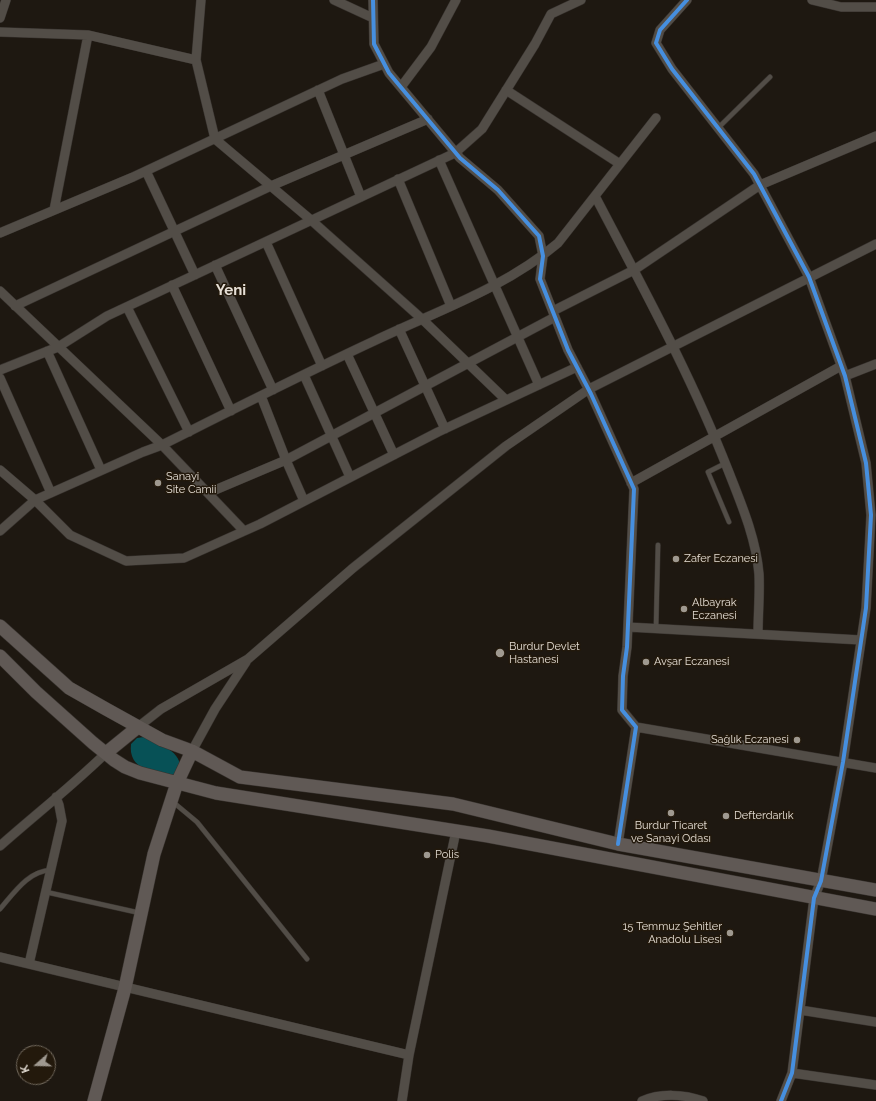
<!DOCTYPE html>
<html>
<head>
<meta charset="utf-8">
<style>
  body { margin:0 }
  #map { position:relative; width:876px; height:1101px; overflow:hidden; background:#1e1811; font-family:Raleway,sans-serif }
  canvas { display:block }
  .north { position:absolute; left:16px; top:1045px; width:40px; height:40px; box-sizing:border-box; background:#23190c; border:1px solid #71685c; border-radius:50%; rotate:250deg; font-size:11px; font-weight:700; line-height:16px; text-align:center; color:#e5ded5 }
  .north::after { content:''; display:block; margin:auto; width:14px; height:18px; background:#9f9990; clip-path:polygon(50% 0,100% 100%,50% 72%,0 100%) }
</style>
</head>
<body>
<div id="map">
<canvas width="876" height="1101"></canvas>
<div class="north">K</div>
</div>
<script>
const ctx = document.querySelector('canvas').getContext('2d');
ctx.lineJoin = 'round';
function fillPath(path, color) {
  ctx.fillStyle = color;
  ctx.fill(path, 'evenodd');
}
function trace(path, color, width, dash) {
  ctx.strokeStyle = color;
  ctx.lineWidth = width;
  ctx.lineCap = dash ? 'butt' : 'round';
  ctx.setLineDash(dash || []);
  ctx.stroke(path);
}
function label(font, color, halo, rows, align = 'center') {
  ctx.font = font + ' Raleway,sans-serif';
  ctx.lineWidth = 3;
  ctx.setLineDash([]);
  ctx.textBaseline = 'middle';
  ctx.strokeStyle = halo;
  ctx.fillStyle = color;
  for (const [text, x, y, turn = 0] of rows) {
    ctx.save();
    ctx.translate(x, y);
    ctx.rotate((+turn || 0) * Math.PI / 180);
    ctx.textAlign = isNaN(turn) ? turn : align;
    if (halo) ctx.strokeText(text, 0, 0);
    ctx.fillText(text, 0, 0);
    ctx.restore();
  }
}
const water = new Path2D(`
  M144,737C159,744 183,751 180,771L171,777C153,773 128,769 131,744L137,738Z`);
const lane = new Path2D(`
  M718,128L770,77
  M726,463L708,472L729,522
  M656,628L658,545
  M173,802L197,822L307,959
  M46,892L140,913
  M0,909C14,893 28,871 51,870`);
const street = new Path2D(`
  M201,0L196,60L215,139L311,220L422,319L506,400
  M334,0L373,18
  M373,0L374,44L389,73L460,158L498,190L539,236L543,256L540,279L568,350L591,394L634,489L627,647L623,676L622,710L636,727L618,844
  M687,0L660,30L656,43L672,69L754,174L809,277L845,376L866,463L871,515L866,608L843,762L821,881L814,898L792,1073L781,1101
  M812,0L841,7H876
  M0,18L6,0
  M0,32L88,35L54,210
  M88,35L196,60
  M401,87L431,47L456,0
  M318,90L361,197
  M506,90L620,164
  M439,160L539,385
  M146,171L195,275
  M398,179L451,306
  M595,196C642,286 691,375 728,470C741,503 756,538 759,574C760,594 758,614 758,634
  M0,233L133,177L342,79L384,64
  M266,242L322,366
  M215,265L273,390
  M172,285L231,411
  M0,291L162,445L244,531
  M15,306L271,186L428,119
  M127,307L189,432
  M553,311L634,270L760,185L876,136
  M399,329L445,429
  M47,351L101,470
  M347,354L394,455
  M0,370L58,347L107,316L455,153L482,129L535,44L551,14L581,0
  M304,375L350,477
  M845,376L876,364
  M0,378L51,493
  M0,470L35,500L70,535L126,561L184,558L260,524L438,432L577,367
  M631,483L841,366
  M208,493L286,460L261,396
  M304,501L286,460L555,317
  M0,531L35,500L143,452L162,445C232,410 303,374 374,341C437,311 505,288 558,243L656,118
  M628,627L861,640
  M138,727L161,709L248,659L353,568L506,446L589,389L876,244
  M636,727L876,768
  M192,751L215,709L246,662
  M0,846C35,815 72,786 106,753
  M0,957L409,1055
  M29,964L62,821L59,805L56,797
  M800,1010L876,1022
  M792,1073L876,1085
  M402,1101L409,1055L456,831
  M642,1101C660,1093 684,1094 703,1101`);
const secondary = new Path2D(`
  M0,626L69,688L106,709L162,740L192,751L240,777L453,804L618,844L876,890
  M0,656L36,692L93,743L114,760L125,767L140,773L216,793L488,836L876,909
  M106,753L138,727
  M94,1101L125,988L154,854L177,783L192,751`);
const cycleway = new Path2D(`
  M373,0L374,44L389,73L460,158L498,190L539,236L543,256L540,279L568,350L591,394L634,489L627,647L623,676L622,710L636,727L618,844
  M687,0L660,30L656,43L672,69L754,174L809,277L845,376L866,463L871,515L866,608L843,762L821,881L814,898L792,1073L781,1101`);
const markers = [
  [158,483,4,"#9f9990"],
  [676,559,4,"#9f9990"],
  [684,609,4,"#9f9990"],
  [500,653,5,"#9f9990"],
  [646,662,4,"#9f9990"],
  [797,740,4,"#9f9990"],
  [671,813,4,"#9f9990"],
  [726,816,4,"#9f9990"],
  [427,855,4,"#9f9990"],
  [730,933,4,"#9f9990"]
];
const poiNames = [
  ["Sanayi",166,477],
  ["Site Camii",166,490],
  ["Zafer Eczanesi",684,559],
  ["Albayrak",692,603],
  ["Eczanesi",692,616],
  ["Burdur Devlet",509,647],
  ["Hastanesi",509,660],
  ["Avşar Eczanesi",654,662],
  ["Sağlık Eczanesi",789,740,"right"],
  ["Defterdarlık",734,816],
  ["Burdur Ticaret",671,826,"center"],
  ["ve Sanayi Odası",671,839,"center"],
  ["Polis",435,855],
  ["15 Temmuz Şehitler",722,927,"right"],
  ["Anadolu Lisesi",722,940,"right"]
];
const districtNames = [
  ["Yeni",231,290]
];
fillPath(water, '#075156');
trace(lane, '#38332f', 5.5);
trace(street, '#38332f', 10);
trace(secondary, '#38332f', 14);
trace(lane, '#524d47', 4.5);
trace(street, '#524d47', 9);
trace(secondary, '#605955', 13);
trace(cycleway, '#468fdf', 4);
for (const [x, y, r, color] of markers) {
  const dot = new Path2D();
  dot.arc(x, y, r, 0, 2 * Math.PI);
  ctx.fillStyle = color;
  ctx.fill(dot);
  trace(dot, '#23190c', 1.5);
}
label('11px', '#e5ded5', '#23190c', poiNames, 'left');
label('bold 15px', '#e5ded5', '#23190c', districtNames);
</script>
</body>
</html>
